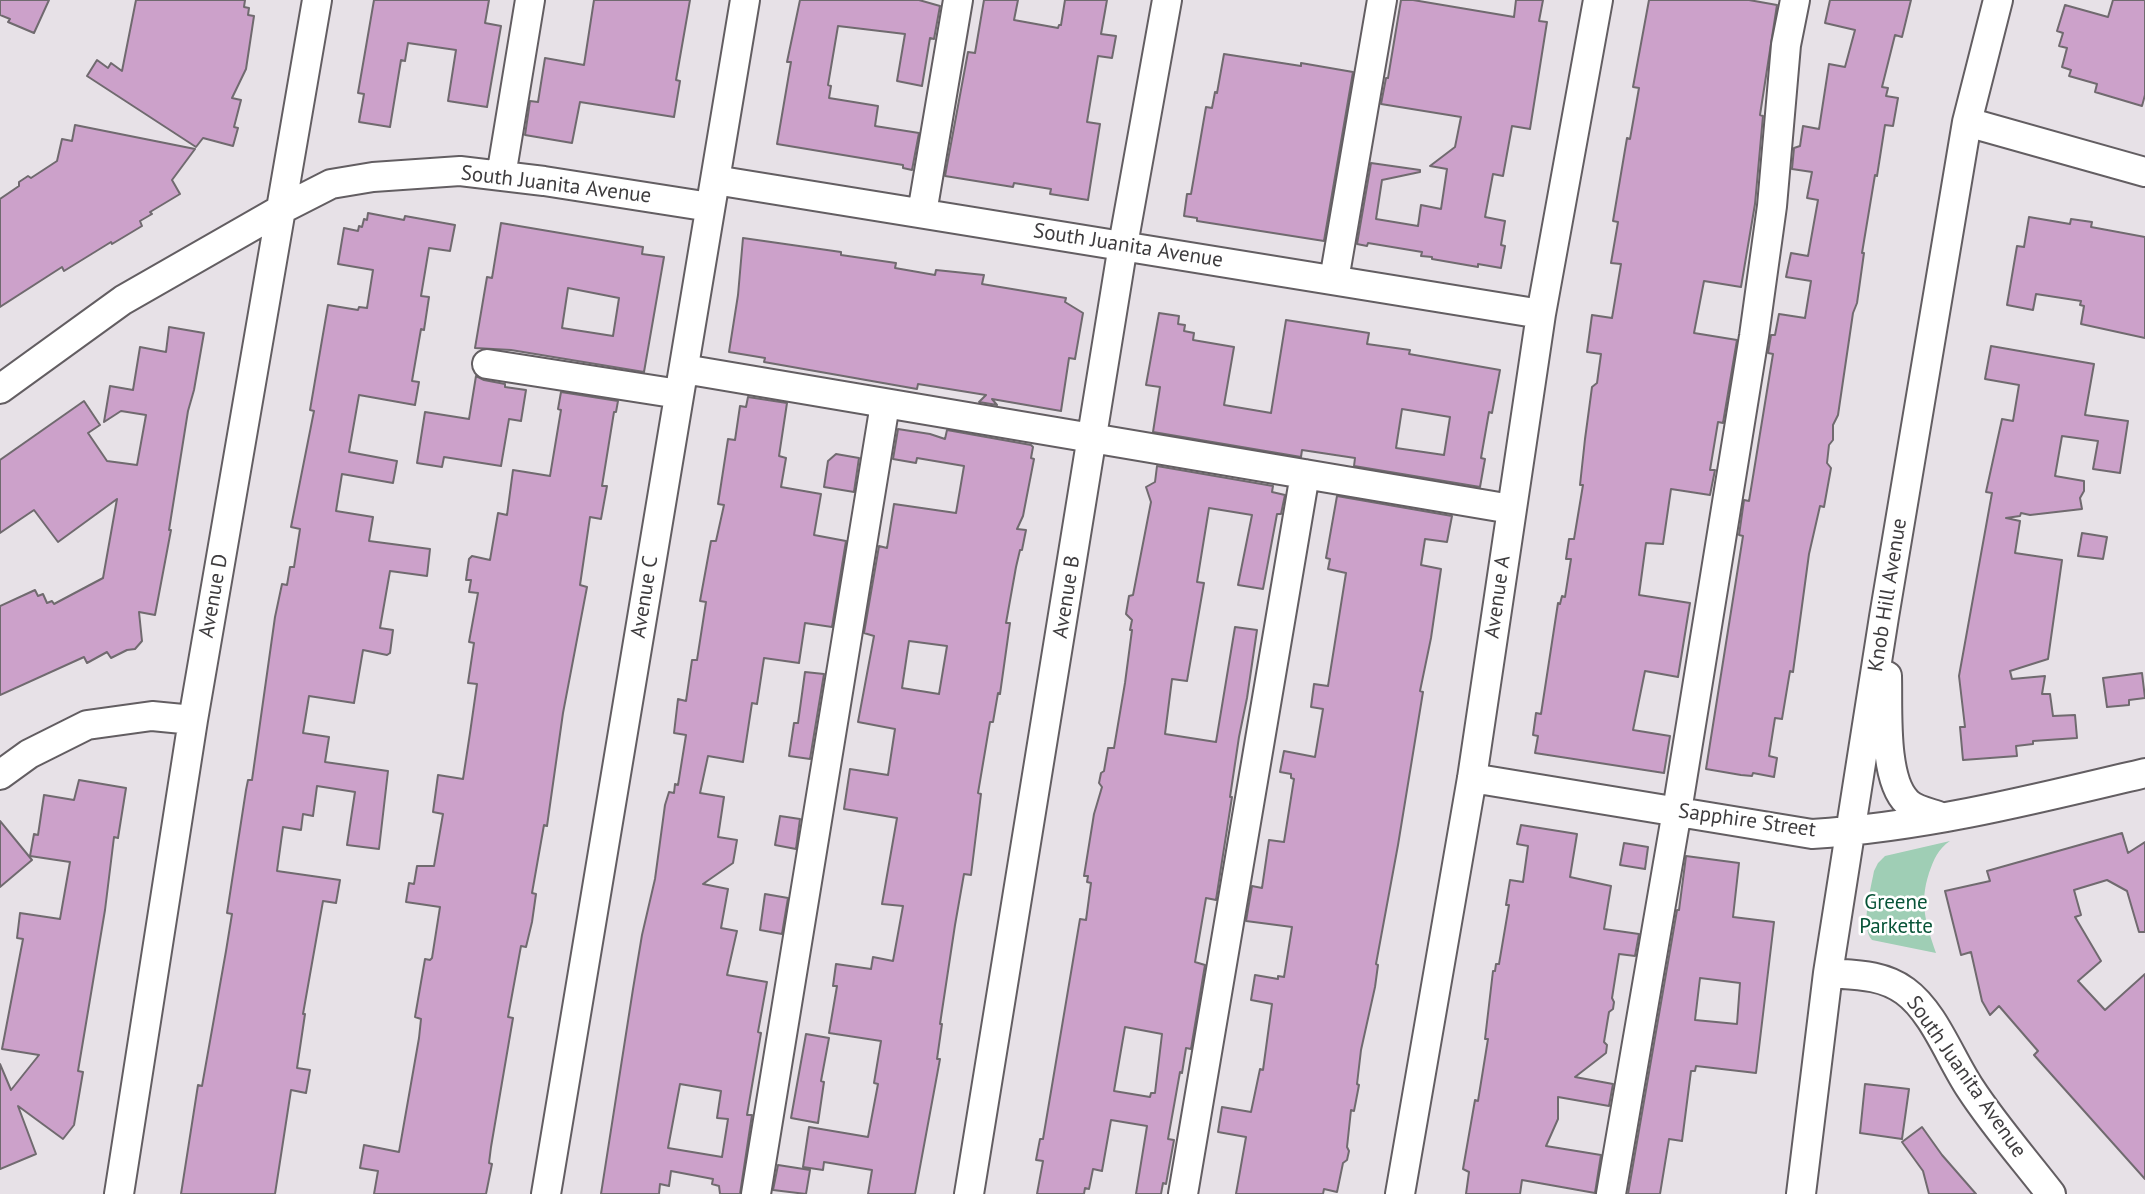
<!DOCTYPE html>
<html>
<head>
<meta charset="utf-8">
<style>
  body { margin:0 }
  canvas { display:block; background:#e7e1e7 }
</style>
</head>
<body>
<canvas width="2145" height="1194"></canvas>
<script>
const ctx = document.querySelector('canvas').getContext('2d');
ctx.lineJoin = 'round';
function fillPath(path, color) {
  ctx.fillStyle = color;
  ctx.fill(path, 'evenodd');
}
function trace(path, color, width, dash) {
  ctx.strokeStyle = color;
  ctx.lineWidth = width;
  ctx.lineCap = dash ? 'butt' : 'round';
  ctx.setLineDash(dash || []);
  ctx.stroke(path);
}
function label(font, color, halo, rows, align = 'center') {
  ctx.font = font + ' "PT Sans",sans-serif';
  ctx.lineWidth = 5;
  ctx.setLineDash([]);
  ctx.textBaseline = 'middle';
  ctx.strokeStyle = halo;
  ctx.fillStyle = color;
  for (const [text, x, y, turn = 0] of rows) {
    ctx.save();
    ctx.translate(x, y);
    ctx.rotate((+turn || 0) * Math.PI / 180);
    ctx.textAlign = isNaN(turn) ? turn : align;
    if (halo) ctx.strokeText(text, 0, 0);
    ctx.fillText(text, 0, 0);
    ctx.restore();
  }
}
const green = new Path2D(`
  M1950,841C1938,849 1934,859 1929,873C1919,904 1926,923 1936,953L1872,940C1860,927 1871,888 1874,871L1878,863L1885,856Z`);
const building = new Path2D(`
  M0,0H49L34,33L8,22L10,19L0,15Z
  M136,0H245L244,7L249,8L248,15L254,16L246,69L232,98L241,100L234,127L238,128L233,146L203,138L196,147L87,76L97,60L108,68L111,63L122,71Z
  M374,0H489L485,23L501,26L487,107L448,101L456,50L408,43L405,61L401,60L390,127L359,122L364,94L358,93Z
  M594,0H690L676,80L680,81L674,117L580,102L572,143L525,135L530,101L538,102L545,58L584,65Z
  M800,0H919L940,6L934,39L930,38L922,86L897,81L905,34L838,26L828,85L831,86L829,98L878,106L875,126L919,133L912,170L903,168V165L777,144L791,62H787Z
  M984,0H1018L1014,20L1058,28L1059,25H1061L1065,0H1107L1101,34L1116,36L1112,58L1098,56L1087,122L1100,124L1088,200L1050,194L1051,189L1014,183L1013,187L945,176L968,52L975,53Z
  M1401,0H1413L1514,17L1516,0H1543L1539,21L1547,22L1530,129L1512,126L1503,176L1493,174L1485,217L1505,221L1501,245L1505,246L1501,268L1478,264V267L1432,259V257L1421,256L1422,252L1368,243L1367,246L1357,244L1371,163L1420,170V172L1382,180L1376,219L1418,226L1421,205L1441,209L1447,169L1430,166L1455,147L1461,117L1381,104L1386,78H1388Z
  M1649,0H1749L1777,5L1760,115L1763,116L1755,204L1741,287L1704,281L1694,333L1737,340L1723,423L1718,422L1710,470H1715L1710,495L1671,489L1663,544L1646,543L1639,595L1690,603L1678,677L1645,671L1633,730L1670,736L1664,773L1535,753L1538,736L1533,735L1536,713L1541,714L1558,603L1560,604L1562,596L1565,597L1571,559H1566L1569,539H1574L1583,485H1580L1585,439L1592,387L1597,383L1601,354L1587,352L1592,315L1612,318L1621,264L1611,263L1618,222L1613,221L1627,138L1630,139L1639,88L1633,87Z
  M1830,0H1911L1902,37L1895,35L1882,87L1888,88L1886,96L1898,98L1893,126L1885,125L1877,176L1875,175L1862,253H1864L1857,303L1853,313L1838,415L1833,425V440L1829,445L1827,463L1831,468L1824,507L1820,506L1809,554L1793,672L1790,671L1782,719L1775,718L1769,756L1777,758L1774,777L1753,773L1752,776L1741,775L1706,769L1743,536L1739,535L1744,500L1749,501L1773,354L1768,353L1771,335H1775L1779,314L1805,318L1811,281L1786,277L1791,253L1808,256L1818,200L1807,198L1812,172L1792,169L1794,148L1800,146L1803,126L1819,129L1829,64L1845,67L1855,30L1825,23Z
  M2113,0H2145V95L2142,106L2095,92L2097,84L2069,76L2071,70L2062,67L2067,48L2059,46L2063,33L2057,31L2065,5L2108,17Z
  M1224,54L1301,66V63L1353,72L1324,241L1197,221V218L1184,216L1187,194H1191L1206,107L1212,108L1215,92L1217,93Z
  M75,125L195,149L172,180L180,194L150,212L152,214L140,221L142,226L112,244L111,242L64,271L62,267L0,307V199L19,186V182L28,176L31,178L57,161L62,139L72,141Z
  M368,213L404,220L405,216L455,225L450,251L429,248L421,296L429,297L424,330L421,329L412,381L419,382L415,405L359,395L349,452L397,461L393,483L342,474L336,511L373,517L369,541L430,549L427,576L390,571L380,628L393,630L390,653L387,655L363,650L354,703L309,696L303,733L329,737L325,762L388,771L379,849L347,845L355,792L317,786L313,816L303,814L301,830L283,827L277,871L340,880L336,903L323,901L303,1014H305L297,1068L310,1070L306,1093L291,1090L275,1194H181L198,1085L202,1086L226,951L232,914L227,913L246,790L248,780H252L275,617L282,584L287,585L290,567H294L300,529L291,527L314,411L310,410L328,305L358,310L359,307L367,308L373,270L338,264L344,228L358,231L359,226L362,227L364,219L367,220Z
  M2029,217L2070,224L2071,219L2092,222L2091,227L2145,237V338L2081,324L2084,306L2080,305L2081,301L2036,294L2033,310L2007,305L2017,246L2024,247Z
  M501,223L643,247L642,254L664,257L644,372L511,350L475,348L487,277L492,278ZM568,288L619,298L613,336L562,328Z
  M743,238L841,252V255L896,263L895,268L935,275L936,270L984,275L982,284L1066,298L1065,302L1083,313L1075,359L1069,358L1061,411L992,399L997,405L979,402L986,395L918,384L917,389L764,362L765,358L729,352L738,295Z
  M1159,313L1179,316L1178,324L1185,325L1184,331L1194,333L1193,340L1234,347L1224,405L1271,413L1286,320L1369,333L1367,344L1410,350L1409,354L1500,370L1492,413L1489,412L1481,458L1485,459L1480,487L1354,466L1355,458L1302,450L1301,457L1153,432L1160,387L1146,385ZM1402,409L1450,417L1444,455L1396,448Z
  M169,327L204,333L194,390L188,411L169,530H171L155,615L139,612L142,641L135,649L127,650L111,658L107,652L87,663L84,657L0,695V606L35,590L38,596L43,594L47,603L52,601L54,604L103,578L117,499L58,542L34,510L0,533V460L84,401L100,425L88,433L107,461L137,465L146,415L121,411L104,422L110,386L133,390L140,347L166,352Z
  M1991,346L2094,364L2085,415L2128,421L2120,473L2093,469L2098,441L2062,436L2055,476L2084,481V491L2080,498L2082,509L2030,515L2021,513L2020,516L2006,518L2020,521L2015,553L2062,560L2048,659L2010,671L2012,679L2045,676L2042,694H2050L2053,716L2075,715L2077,738L2033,741V744L2016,746L2017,756L1963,760L1960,727H1965L1959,676L1992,493L1986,492L2002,419L2013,421L2019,385L1985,379Z
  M476,376L484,380L505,384V387L526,390L521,421L509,419L501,466L444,457L442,467L417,463L425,412L469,419Z
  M561,392L618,401L616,412H614L602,486H607L601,519L590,517L580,585L587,587L563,713L547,826L544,825L532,893L536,894L532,922L526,947L521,946L508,1017L513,1018L491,1147L489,1163L492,1164L486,1194H374L378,1171L360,1168L364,1145L399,1152L419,1038L421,1019L415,1017L425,959L430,960L432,958L440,907L406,902L409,883L414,884L417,866H434L443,814L433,812L438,775L463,779L470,733L477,684L468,683L474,643L469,642L478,593L469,592L471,580H466L469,559L472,556L490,560L498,513L507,515L513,470L550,476L561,410L558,409Z
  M748,397L787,403L779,456L786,458L781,487L821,494L814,535L846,541L832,627L805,623L799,663L764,658L757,704L752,703L743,762L708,756L700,793L724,797L718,837L737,840L733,863L703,884L728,889L721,928L737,931L727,975L767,982L758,1032L761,1033L747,1115H752L740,1194H720L719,1186L712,1184L713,1179L671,1171L669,1186L660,1184L659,1194H601L633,989L642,935L655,879L665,805L669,792L674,793L675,784L678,785L686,735L674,733L678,699L686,701L692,660H697L706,602L700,601L711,541H716L724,505L718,504L728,439L735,440L740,406L746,407ZM680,1084L721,1091L717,1118L728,1119L722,1157L668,1148Z
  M898,429L930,434L945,439L947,430L1031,445L1033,447L1031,458L1034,459L1023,516L1017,529L1026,530L1022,550H1020L1016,567L1006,623H1010L1000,694L998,693L993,722H990L978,793L981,794L971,875L964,874L955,925L940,1024H942L937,1059H940L915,1194H868L872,1170L824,1162L823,1170L803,1167L809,1127L868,1137L878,1084L874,1083L881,1041L829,1033L837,986H833L836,964L871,969L873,957L893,961L903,906L882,904L897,818L844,809L850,769L888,775L895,729L858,722L874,636L864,633L879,546L887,548L894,504L956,513L964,466L917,458L916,463L893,459ZM909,641L947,646L939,694L902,688Z
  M836,454L859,458L854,492L824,487L828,461Z
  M1157,466L1273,486L1272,492L1285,495L1281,514H1277L1263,589L1238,585L1252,515L1209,508L1197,582L1204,583L1187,681L1172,679L1165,734L1216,742L1235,627L1257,630L1247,698L1239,737L1230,797H1232L1216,900L1206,898L1195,962L1205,965L1191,1049L1186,1048L1182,1073L1180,1072L1168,1139L1174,1140L1166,1184L1163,1183L1161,1194H1136L1147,1126L1111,1120L1102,1171L1093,1169L1089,1189L1085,1188L1084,1194H1037L1043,1161L1036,1160L1040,1139H1043L1080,919L1086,920L1091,883L1087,882L1088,876H1084L1094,814L1102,787L1099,783L1101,773L1104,771L1108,748H1114L1125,683L1132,630H1130L1132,620L1126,614L1129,596L1133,595L1151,502L1146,487L1155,482ZM1125,1027L1162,1034L1155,1093H1151L1150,1097L1114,1091Z
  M1337,496L1452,516L1447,542L1425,539L1421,565L1441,569L1431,638L1420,691L1423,692L1398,845L1376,964L1378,965L1375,987L1361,1050L1357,1084L1359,1085L1354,1111L1351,1110L1347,1147L1349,1151L1347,1160L1343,1163L1337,1192L1324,1189L1323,1194H1236L1246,1137L1218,1132L1222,1107L1251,1112L1260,1069L1263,1070L1272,1004L1251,1000L1255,975L1278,979V976L1284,977L1292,927L1246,921L1252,886L1262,888L1269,840L1284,842L1294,779L1291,778V774L1280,772L1284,751L1315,757L1323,709L1311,707L1314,684L1328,686L1346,573L1328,569L1330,559L1326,558Z
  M2082,533L2107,537L2103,559L2078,556Z
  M805,672L824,674L810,759L789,756L794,723H798Z
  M2142,673L2145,698L2129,700V705L2107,707L2103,678Z
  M79,780L126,788L118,838L114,837L105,910L78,1071L83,1072L74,1125L63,1139L18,1106L36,1154L0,1169V1064L11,1090L39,1055L2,1049L23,939L17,938L20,913L60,919L70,862L30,856L34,834L38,835L44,795L74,800Z
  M780,816L800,819L796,849L775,845Z
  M0,821L32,860L0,887Z
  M1521,825L1577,834L1570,877L1611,886L1604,929L1639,934L1635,956L1619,954L1612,998L1614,1002L1613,1009L1609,1012L1604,1042L1607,1045L1606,1053L1575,1077L1613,1084L1609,1106L1558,1097V1119L1546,1146L1601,1155L1595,1193L1522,1180L1520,1194H1466L1469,1172L1463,1169L1475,1100L1478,1101L1488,1039H1485L1493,971H1495L1496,964H1499L1509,905H1506L1510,880L1523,882L1528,846L1517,844Z
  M2122,833L2128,853L2145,842V932H2139L2127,891L2107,880L2074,890L2081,915L2075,917L2101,961L2078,981L2105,1010L2145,974V1179L2034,1055L2038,1051L1999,1006L1990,1015L1982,1001L1971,952L1961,955L1945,891L1990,881L1987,871Z
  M1624,843L1648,847L1645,869L1620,865Z
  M1686,856L1739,863L1733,917L1774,922L1756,1073L1696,1066L1695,1071H1691L1682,1141L1669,1139L1660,1194H1628L1677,910H1679ZM1700,978L1740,983L1737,1024L1695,1020Z
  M765,894L788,898L782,934L760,930Z
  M806,1034L829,1038L821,1081L824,1082L818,1123L791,1118Z
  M1865,1084L1909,1089L1902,1139L1860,1133Z
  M1922,1127L1942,1155L1976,1194H1929L1923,1171L1902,1142Z
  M778,1165L810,1170L806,1194L773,1190Z`);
const minor = new Path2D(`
  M1967,122L2145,172
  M501,176L530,0
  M715,180L1541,314
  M922,213L958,0
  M1334,280L1382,0
  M487,364L679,394
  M684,369L1511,509
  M0,389L123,300L282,209L331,184L373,177L460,171L544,181L710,207
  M1887,676C1888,708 1883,779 1907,802C1914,810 1931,813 1941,817
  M0,775L29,754L87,725L152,716L193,720
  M1472,778L1812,834C1925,827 2036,799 2145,773
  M1828,973C1854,975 1882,974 1905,991C1934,1012 1950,1058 1970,1088C1994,1125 2024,1159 2051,1194
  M119,1194L193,720L317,0
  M546,1194L745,0
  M756,1194L885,404
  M969,1194L1123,245L1167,0
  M1183,1194L1305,474
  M1400,1194L1472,778L1541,314L1598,0
  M1611,1194L1677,811L1754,336L1772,206L1786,45L1795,0
  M1801,1194L1828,973L1884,617L1967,122L1998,0`);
const streetNames = [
  ["South Juanita Avenue",556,185,7],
  ["South Juanita Avenue",1128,246,9],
  ["Knob Hill Avenue",1888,595,-81],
  ["Avenue D",214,596,-80],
  ["Avenue C",645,597,-81],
  ["Avenue B",1067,597,-81],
  ["Avenue A",1498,597,-82],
  ["Sapphire Street",1747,821,8],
  ["South Juanita Avenue",1966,1077,55]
];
const parkNames = [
  ["Greene",1896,903],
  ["Parkette",1896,927]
];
fillPath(green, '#9fceb5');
fillPath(building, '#cca1ca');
trace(building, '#706a6f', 2);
trace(minor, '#635e62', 32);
trace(minor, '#fff', 28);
label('21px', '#3e3c3e', '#fff', streetNames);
label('21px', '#085438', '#fff', parkNames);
</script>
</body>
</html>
